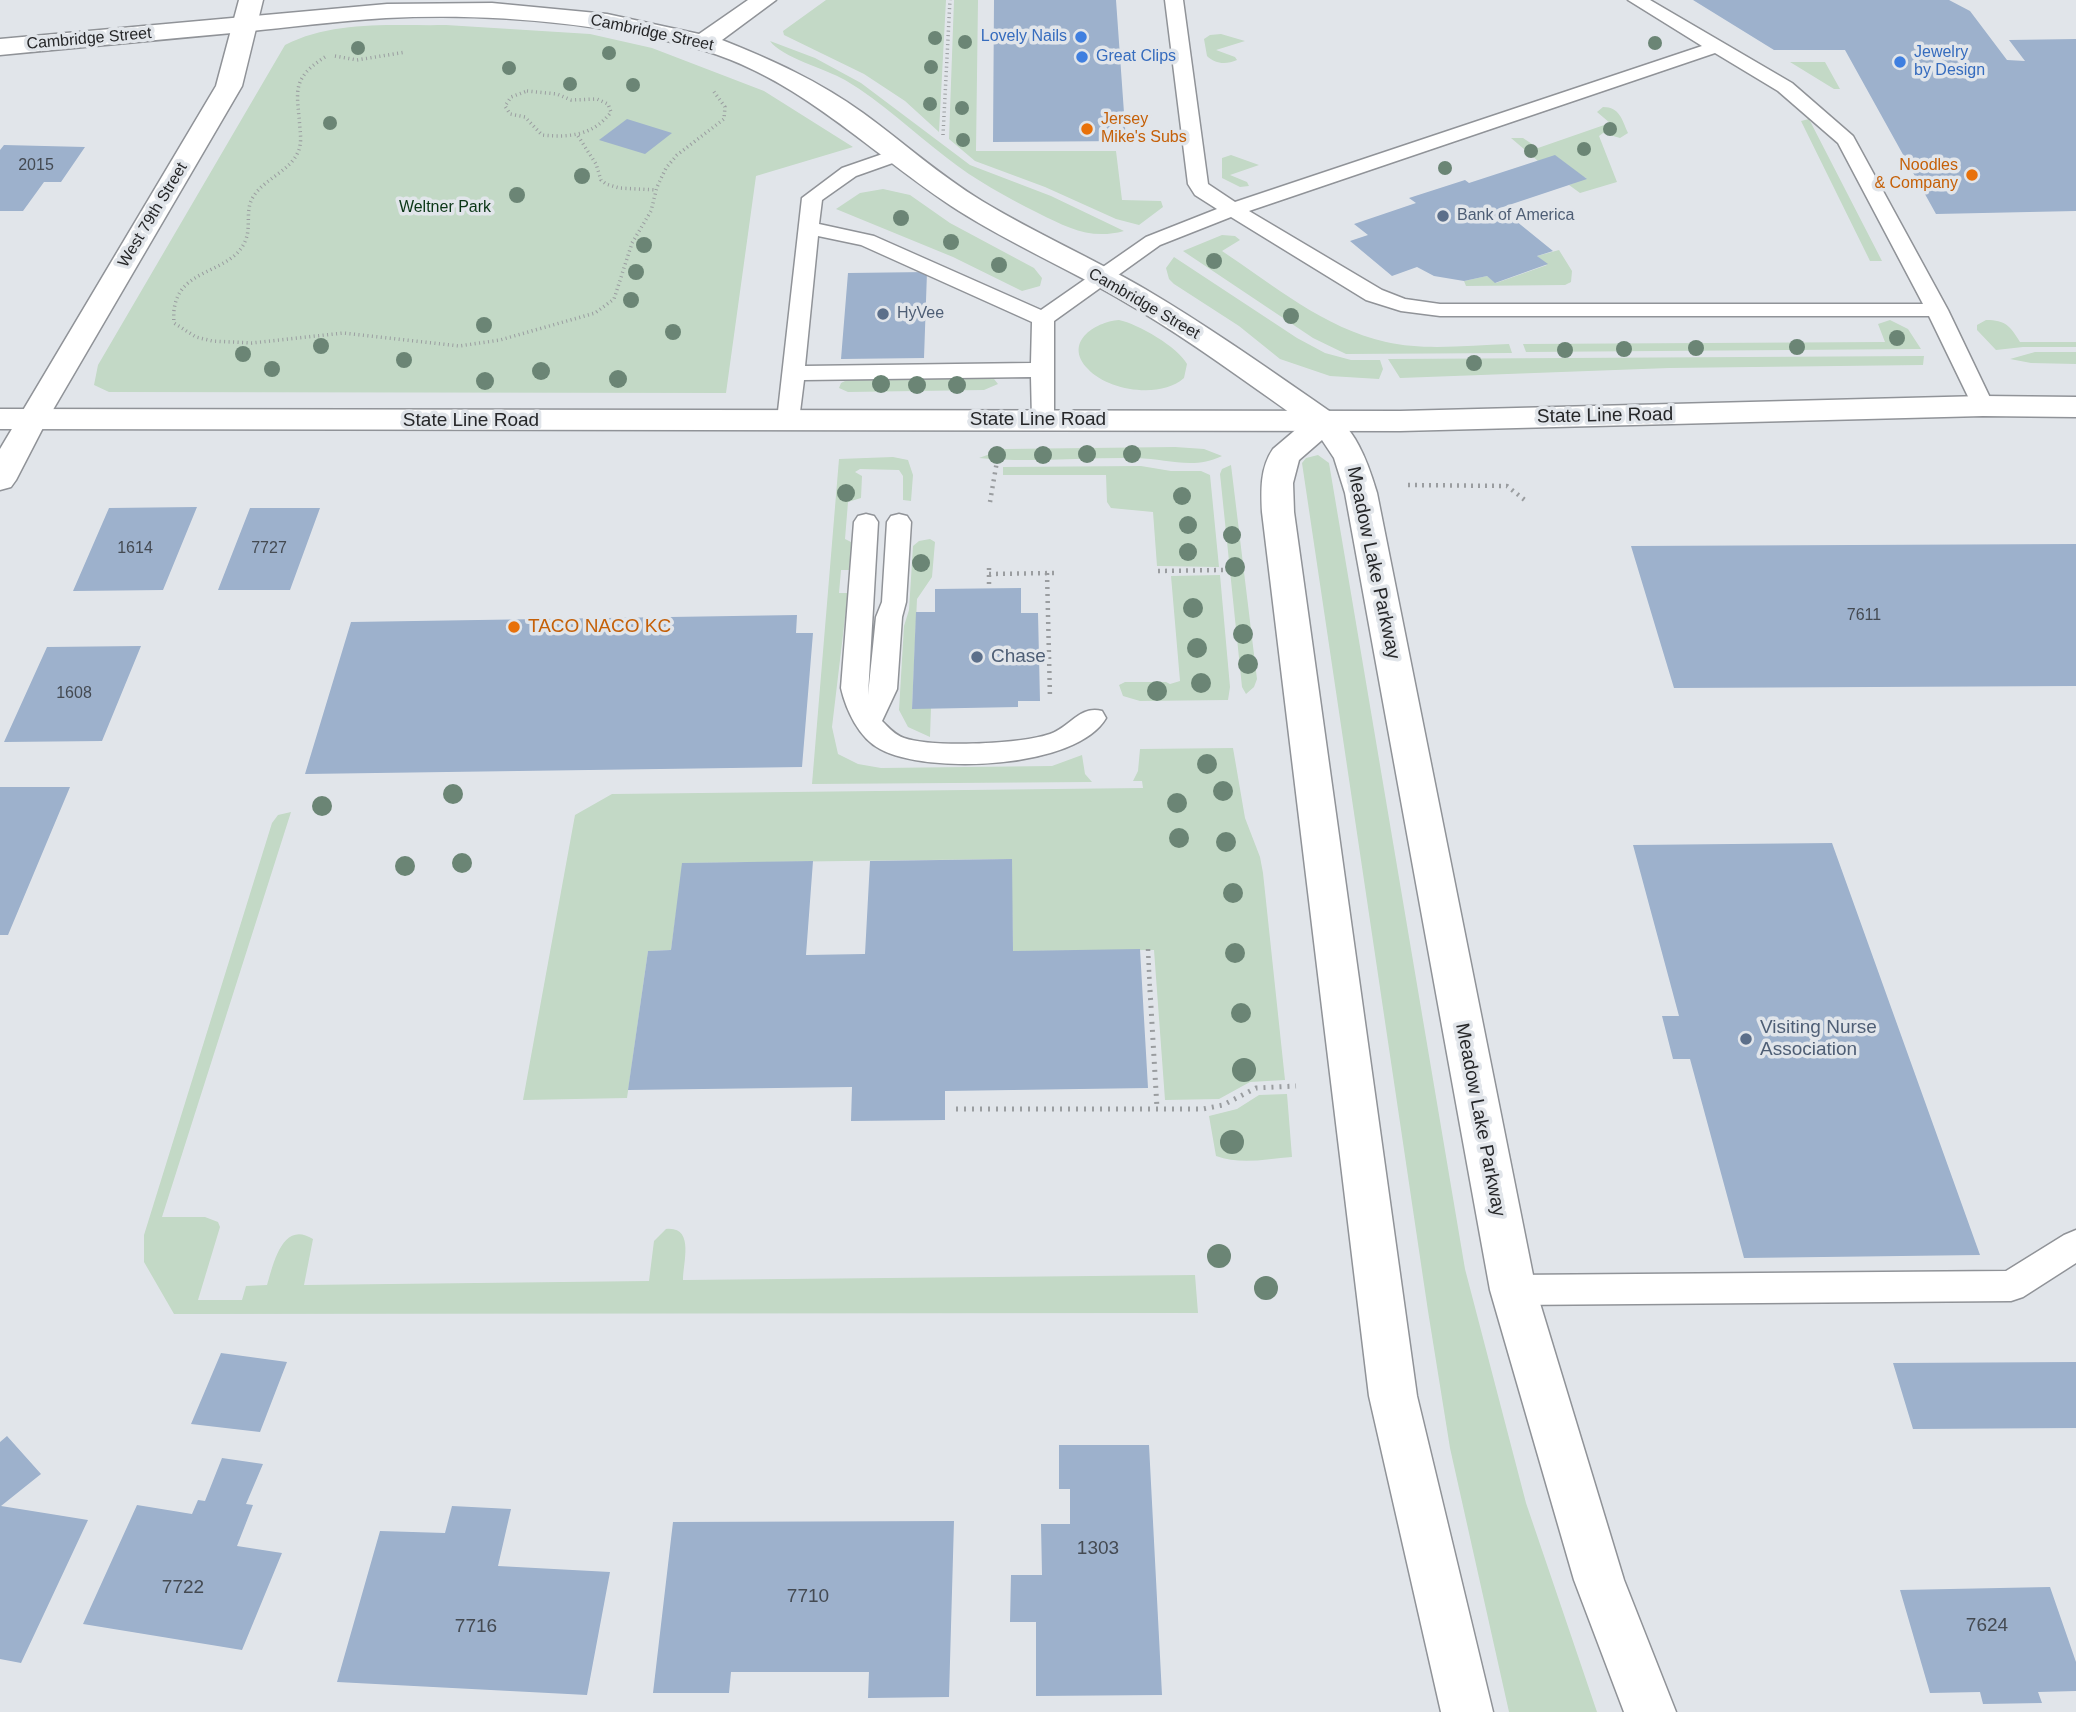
<!DOCTYPE html>
<html>
<head>
<meta charset="utf-8">
<style>
  body { margin:0 }
  canvas { display:block; background:#e1e5ea }
</style>
</head>
<body>
<canvas width="2076" height="1712"></canvas>
<script>
const ctx = document.querySelector('canvas').getContext('2d');
ctx.lineJoin = 'round';
function fillPath(path, color) {
  ctx.fillStyle = color;
  ctx.fill(path, 'evenodd');
}
function trace(path, color, width, dash) {
  ctx.strokeStyle = color;
  ctx.lineWidth = width;
  ctx.lineCap = dash ? 'butt' : 'round';
  ctx.setLineDash(dash || []);
  ctx.stroke(path);
}
function label(font, color, halo, rows, align = 'center') {
  ctx.font = font + ' Helvetica,sans-serif';
  ctx.lineWidth = 7;
  ctx.setLineDash([]);
  ctx.textBaseline = 'middle';
  ctx.strokeStyle = halo;
  ctx.fillStyle = color;
  for (const [text, x, y, turn = 0] of rows) {
    ctx.save();
    ctx.translate(x, y);
    ctx.rotate((+turn || 0) * Math.PI / 180);
    ctx.textAlign = isNaN(turn) ? turn : align;
    if (halo) ctx.strokeText(text, 0, 0);
    ctx.fillText(text, 0, 0);
    ctx.restore();
  }
}
const green = new Path2D(`
  M826,0H946L939,132L905,101L864,74L784,35L783,31Z
  M954,0H978L976,151H1116L1122,200L1161,201L1163,207L1139,225L1116,219L1045,187L975,161L949,139Z
  M446,25L590,34L652,48L764,91L853,147L756,176L726,393L109,392L94,385L98,365L285,45C334,20 392,26 446,25Z
  M1221,34L1245,41L1216,50L1235,57L1237,60C1226,65 1215,64 1207,56L1204,39L1210,35Z
  M770,41L815,58L861,83L970,165L1051,196L1124,231C1091,240 1068,228 1038,213C1006,197 975,180 947,158C913,132 882,102 845,80C826,69 781,57 770,41Z
  M1790,62H1825L1840,89H1834Z
  M1603,107C1620,107 1622,120 1628,133L1620,138L1603,133L1599,136L1617,182L1580,193L1569,185L1586,178L1538,161L1511,138H1523L1538,148L1610,123L1597,112Z
  M1809,119L1882,261H1870L1801,121Z
  M1231,155L1259,165L1230,175L1247,182L1249,186L1240,187L1222,178V158Z
  M883,189L910,195L950,223L1034,268L1042,278L1040,286L1022,291L953,257L836,209L860,193Z
  M1222,235L1235,236L1240,240L1222,251C1273,285 1324,328 1386,342C1425,351 1470,345 1509,344L1512,353L1346,354L1313,338L1183,251Z
  M1559,250L1572,271L1571,282L1565,285L1466,286L1464,281L1487,276L1496,283L1547,265L1537,256Z
  M1174,257L1297,338L1325,353L1351,360H1380L1383,369L1379,379L1330,376L1280,359L1239,326L1174,284L1169,279L1166,268Z
  M1119,320C1138,324 1178,347 1187,364L1184,378C1161,399 1108,391 1088,369C1063,343 1094,322 1119,320Z
  M1890,320L1908,329L1921,349L1526,352L1523,344L1885,342L1878,324Z
  M1986,320C2006,320 2010,326 2020,342H2076V347H2023L1996,350L1977,330V325Z
  M2035,352H2076V364L2031,363L2010,359Z
  M1924,356L1923,365L1669,368L1400,378L1388,359Z
  M987,378L994,379L998,384L984,390L848,392L839,388L841,383L847,380Z
  M1175,447L1204,449L1222,456C1194,470 1167,459 1137,458C1084,457 1031,463 979,458L1004,449Z
  M1318,455L1329,463L1465,1269L1526,1503L1597,1712H1509L1450,1448L1428,1311L1302,463L1306,458Z
  M893,457L908,460L913,475L911,501L903,500V476L899,470L860,469L855,472L862,476L861,498L848,502L845,539L853,543L851,570H841L839,593H848L832,727L838,754L858,764L881,768L1052,766L1082,755L1085,774L1092,782L812,784L839,459Z
  M1231,465L1257,679L1254,687L1246,694L1242,687L1220,474L1222,469Z
  M1141,466L1171,471H1201L1210,475L1219,567L1157,566L1153,512L1111,508L1107,502L1106,475H1003V467Z
  M930,539L935,542L932,577L917,599L912,708H931L930,737L908,727L899,710L904,626L909,610L913,546L919,541Z
  M1220,575L1230,687L1228,700L1140,701L1123,696L1119,685L1125,682H1166L1170,684L1180,681L1171,576Z
  M1233,748L1245,818L1260,857L1263,873L1285,1080L1250,1082L1219,1099L1165,1100L1154,950L1013,951L1011,859L683,863L671,950L648,951L627,1098L523,1100L575,815L612,794L1143,788L1142,781H1133L1138,771L1140,749Z
  M291,812L162,1217H205L218,1222L220,1227L198,1300H242L246,1286L267,1285C273,1266 282,1219 313,1239L304,1285L649,1281L654,1241L666,1229C695,1226 683,1262 683,1280L1195,1275L1198,1313L174,1314L144,1262V1235L272,823L278,815Z
  M1287,1094L1292,1157C1267,1159 1240,1165 1216,1156L1209,1116L1237,1109L1259,1095Z`);
const building = new Path2D(`
  M994,0H1116L1126,141L993,142Z
  M1693,0H1949L1970,11L2007,60L2025,61L2009,40L2076,39V211L1936,214L1845,50H1774Z
  M627,119L672,133L645,154L599,140Z
  M4,145L85,147L61,182H44L23,211H0V150Z
  M1555,155L1587,179L1500,208L1553,251L1537,256L1548,264L1495,283L1487,276L1464,281L1434,276L1417,267L1392,276L1350,241L1368,235L1354,224L1416,203L1409,198L1465,180L1469,183Z
  M927,272L924,358L841,359L848,273Z
  M197,507L163,590L73,591L109,508Z
  M250,508H320L290,590H218Z
  M2076,544V686L1674,688L1631,546Z
  M1021,588V613H1038L1040,701H1018V707L912,709L916,612H935V589Z
  M797,615L796,633H813L802,767L305,774L351,622Z
  M141,646L102,741L4,742L47,647Z
  M0,787H70L8,935H0Z
  M1832,843L1980,1255L1744,1258L1690,1059H1673L1662,1016H1679L1633,845Z
  M1012,859L1013,951L1140,949L1148,1088L945,1091V1120L851,1121L852,1087L628,1090L648,951L671,950L682,863L813,861L806,955L865,954L870,861Z
  M221,1353L287,1362L260,1432L191,1424Z
  M2076,1362V1428L1913,1429L1893,1363Z
  M7,1436L41,1474L1,1506L88,1520L21,1663L0,1659V1442Z
  M1059,1445H1149L1162,1695L1036,1696V1622H1010L1011,1575H1042L1041,1524H1070V1489H1059Z
  M222,1458L263,1464L246,1504L253,1505L237,1546L282,1553L242,1650L83,1624L137,1505L192,1514L198,1500L205,1501Z
  M452,1506L511,1509L498,1566L610,1572L587,1695L337,1682L380,1531L445,1533Z
  M954,1521L949,1697L868,1698L869,1672H731L729,1693H653L673,1522Z
  M2050,1587L2076,1662V1691L2038,1692L2042,1703L1983,1704L1980,1692L1930,1693L1900,1590Z`);
const pathFar2 = new Path2D(`
  M335,56L357,60L406,52
  M325,57C289,80 298,93 300,130C301,137 301,146 298,152C290,171 264,179 253,197C245,210 251,226 246,239C232,278 169,264 174,323L196,337L212,341L252,343L343,333L459,346L500,340L595,313L614,299L632,243L651,211L657,187L666,168L677,155L724,119L725,107L712,89
  M527,91L557,94L571,100L597,99L608,104L611,112C594,135 569,138 542,135L525,117L510,114L505,106L511,97Z
  M943,135L950,0
  M578,136L596,164L601,180L606,184L619,188L656,190`);
const pathFar1 = new Path2D(`
  M1408,485L1507,486L1526,501
  M990,502L997,461
  M989,568V589
  M1158,571L1224,570
  M1047,573L1050,698
  M989,574L1055,573
  M1148,949L1150,992`);
const path = new Path2D(`
  M1150,990L1157,1108
  M956,1109H1203L1223,1105L1256,1088L1296,1086`);
const service = new Path2D(`
  M1165,0H1183L1208,184L1235,202L1702,46L1628,0H1650L1792,83L1853,136L1948,310L1994,406L1991,411H1975L1929,316H1440L1401,311L1366,300L1231,217L1160,245L1054,321V420L1051,425H1035L1032,420L1031,377L804,380L799,420L796,425H780L777,420L802,198L842,168L897,149L907,155L904,159L856,176L822,200L819,224L874,236L1041,310L1146,237L1217,209L1195,195L1188,184ZM1715,53L1778,91L1838,143L1923,304H1440L1405,299L1382,290L1249,211ZM818,236L861,245L1032,322L1031,363L805,366Z
  M866,514L874,516L878,522L868,695L876,617L882,602L887,522L891,516L899,514L907,516L911,522L906,602L902,617L897,689L882,721C889,728 895,735 904,738C932,748 1021,744 1050,734C1070,727 1080,705 1102,711L1106,718C1077,769 927,775 880,749C859,738 846,710 841,688L854,522L858,516Z
  M2076,1230V1263L2023,1297L2011,1301L1513,1305L1501,1301L1496,1290L1501,1279L1513,1275L2006,1271L2064,1235Z`);
const minor = new Path2D(`
  M239,0H263L242,86L47,420L16,480L11,487L0,490V449L216,86Z
  M1324,412C1354,420 1369,466 1377,493L1536,1290L1624,1580L1676,1712H1624L1574,1580L1490,1290L1345,493L1334,458L1322,440L1299,460L1293,483L1294,512L1417,1396L1493,1712H1441L1369,1396L1262,512C1261,490 1260,468 1273,449L1313,415Z`);
const tertiary = new Path2D(`
  M748,0H776L722,40C772,60 819,81 863,113C903,142 939,175 982,201C1035,233 1092,258 1145,289C1211,328 1273,372 1335,415L1340,422L1335,429L1324,432L1313,429C1250,385 1189,339 1123,301C1069,269 1011,244 959,211C870,154 799,75 692,47C593,22 488,13 386,18C338,21 290,27 243,32C162,39 81,47 0,55V39L387,4L492,3L607,14L699,34Z`);
const secondary = new Path2D(`
  M1983,396L2076,397V417L1983,416L1400,431L0,429V409L1400,411Z`);
const trees = [
  [935,38,7],
  [965,42,7],
  [1655,43,7],
  [358,48,7],
  [609,53,7],
  [931,67,7],
  [509,68,7],
  [570,84,7],
  [633,85,7],
  [930,104,7],
  [962,108,7],
  [330,123,7],
  [1610,129,7],
  [963,140,7],
  [1584,149,7],
  [1531,151,7],
  [1445,168,7],
  [582,176,8],
  [517,195,8],
  [901,218,8],
  [951,242,8],
  [644,245,8],
  [1214,261,8],
  [999,265,8],
  [636,272,8],
  [631,300,8],
  [1291,316,8],
  [484,325,8],
  [673,332,8],
  [1897,338,8],
  [321,346,8],
  [1797,347,8],
  [1696,348,8],
  [1624,349,8],
  [1565,350,8],
  [243,354,8],
  [404,360,8],
  [1474,363,8],
  [272,369,8],
  [541,371,9],
  [618,379,9],
  [485,381,9],
  [881,384,9],
  [917,385,9],
  [957,385,9],
  [1087,454,9],
  [1132,454,9],
  [997,455,9],
  [1043,455,9],
  [846,493,9],
  [1182,496,9],
  [1188,525,9],
  [1232,535,9],
  [1188,552,9],
  [921,563,9],
  [1235,567,10],
  [1193,608,10],
  [1243,634,10],
  [1197,648,10],
  [1248,664,10],
  [1201,683,10],
  [1157,691,10],
  [1207,764,10],
  [1223,791,10],
  [453,794,10],
  [1177,803,10],
  [322,806,10],
  [1179,838,10],
  [1226,842,10],
  [462,863,10],
  [405,866,10],
  [1233,893,10],
  [1235,953,10],
  [1241,1013,10],
  [1244,1070,12],
  [1232,1142,12],
  [1219,1256,12],
  [1266,1288,12]
];
const markers = [
  [1081,37,7,"#3f7fe0"],
  [1082,57,7,"#3f7fe0"],
  [1900,62,7,"#3f7fe0"],
  [1087,129,7,"#e8710a"],
  [1972,175,7,"#e8710a"],
  [1443,216,7,"#5c6f8a"],
  [883,314,7,"#5c6f8a"],
  [514,627,7,"#e8710a"],
  [977,657,7,"#5c6f8a"],
  [1746,1039,7,"#5c6f8a"]
];
const farStreetnames = [
  ["Cambridge Street",652,33,12],
  ["Cambridge Street",89,39,-5],
  ["West 79th Street",153,215,-59],
  ["Cambridge Street",1144,304,30]
];
const farShopnames = [
  ["Lovely Nails",1067,37,"right"],
  ["Jewelry",1914,53],
  ["by Design",1914,71],
  ["Great Clips",1096,57]
];
const farFoodnames = [
  ["Jersey",1101,120],
  ["Mike's Subs",1101,138],
  ["Noodles",1958,166,"right"],
  ["& Company",1958,184,"right"]
];
const numberNames = [
  ["2015",36,166],
  ["1614",135,549],
  ["7727",269,549],
  ["7611",1864,616],
  ["1608",74,694]
];
const farParknames = [
  ["Weltner Park",445,208]
];
const farServicenames = [
  ["Bank of America",1457,216],
  ["HyVee",897,314]
];
const streetNames = [
  ["State Line Road",1605,416,-1],
  ["State Line Road",1038,420],
  ["State Line Road",471,421],
  ["Meadow Lake Parkway",1373,563,78],
  ["Meadow Lake Parkway",1480,1120,79]
];
const foodNames = [
  ["TACO NACO KC",528,627]
];
const serviceNames = [
  ["Chase",991,657],
  ["Visiting Nurse",1760,1028],
  ["Association",1760,1050]
];
const nearNumbernames = [
  ["1303",1098,1549],
  ["7722",183,1588],
  ["7710",808,1597],
  ["7624",1987,1626],
  ["7716",476,1627]
];
fillPath(green, '#c3d9c6');
fillPath(building, '#9db1cc');
trace(service, '#909398', 3);
trace(minor, '#909398', 3);
trace(tertiary, '#909398', 3);
trace(secondary, '#909398', 3);
trace(pathFar2, '#9a9da0', 3.5, [1, 3.5]);
trace(pathFar1, '#9a9da0', 4.5, [2, 5]);
trace(path, '#9a9da0', 5, [2, 6]);
fillPath(service, '#fff');
fillPath(minor, '#fff');
fillPath(tertiary, '#fff');
fillPath(secondary, '#fff');
ctx.fillStyle = '#6b8575';
for (const [x, y, r] of trees) {
  ctx.beginPath();
  ctx.arc(x, y, r, 0, 2 * Math.PI);
  ctx.fill();
}
for (const [x, y, r, color] of markers) {
  const dot = new Path2D();
  dot.arc(x, y, r, 0, 2 * Math.PI);
  ctx.fillStyle = color;
  ctx.fill(dot);
  trace(dot, '#e1e5ea', 2.5);
}
label('16px', '#262729', '#e1e5ea', farStreetnames);
label('16px', '#366cbe', '#e1e5ea', farShopnames, 'left');
label('16px', '#c56008', '#e1e5ea', farFoodnames, 'left');
label('16px', '#444a52', null, numberNames);
label('16px', '#0a3615', '#e1e5ea', farParknames);
label('16px', '#4e5e75', '#e1e5ea', farServicenames, 'left');
label('19px', '#262729', '#e1e5ea', streetNames);
label('19px', '#c56008', '#e1e5ea', foodNames, 'left');
label('19px', '#4e5e75', '#e1e5ea', serviceNames, 'left');
label('19px', '#444a52', null, nearNumbernames);
</script>
</body>
</html>
